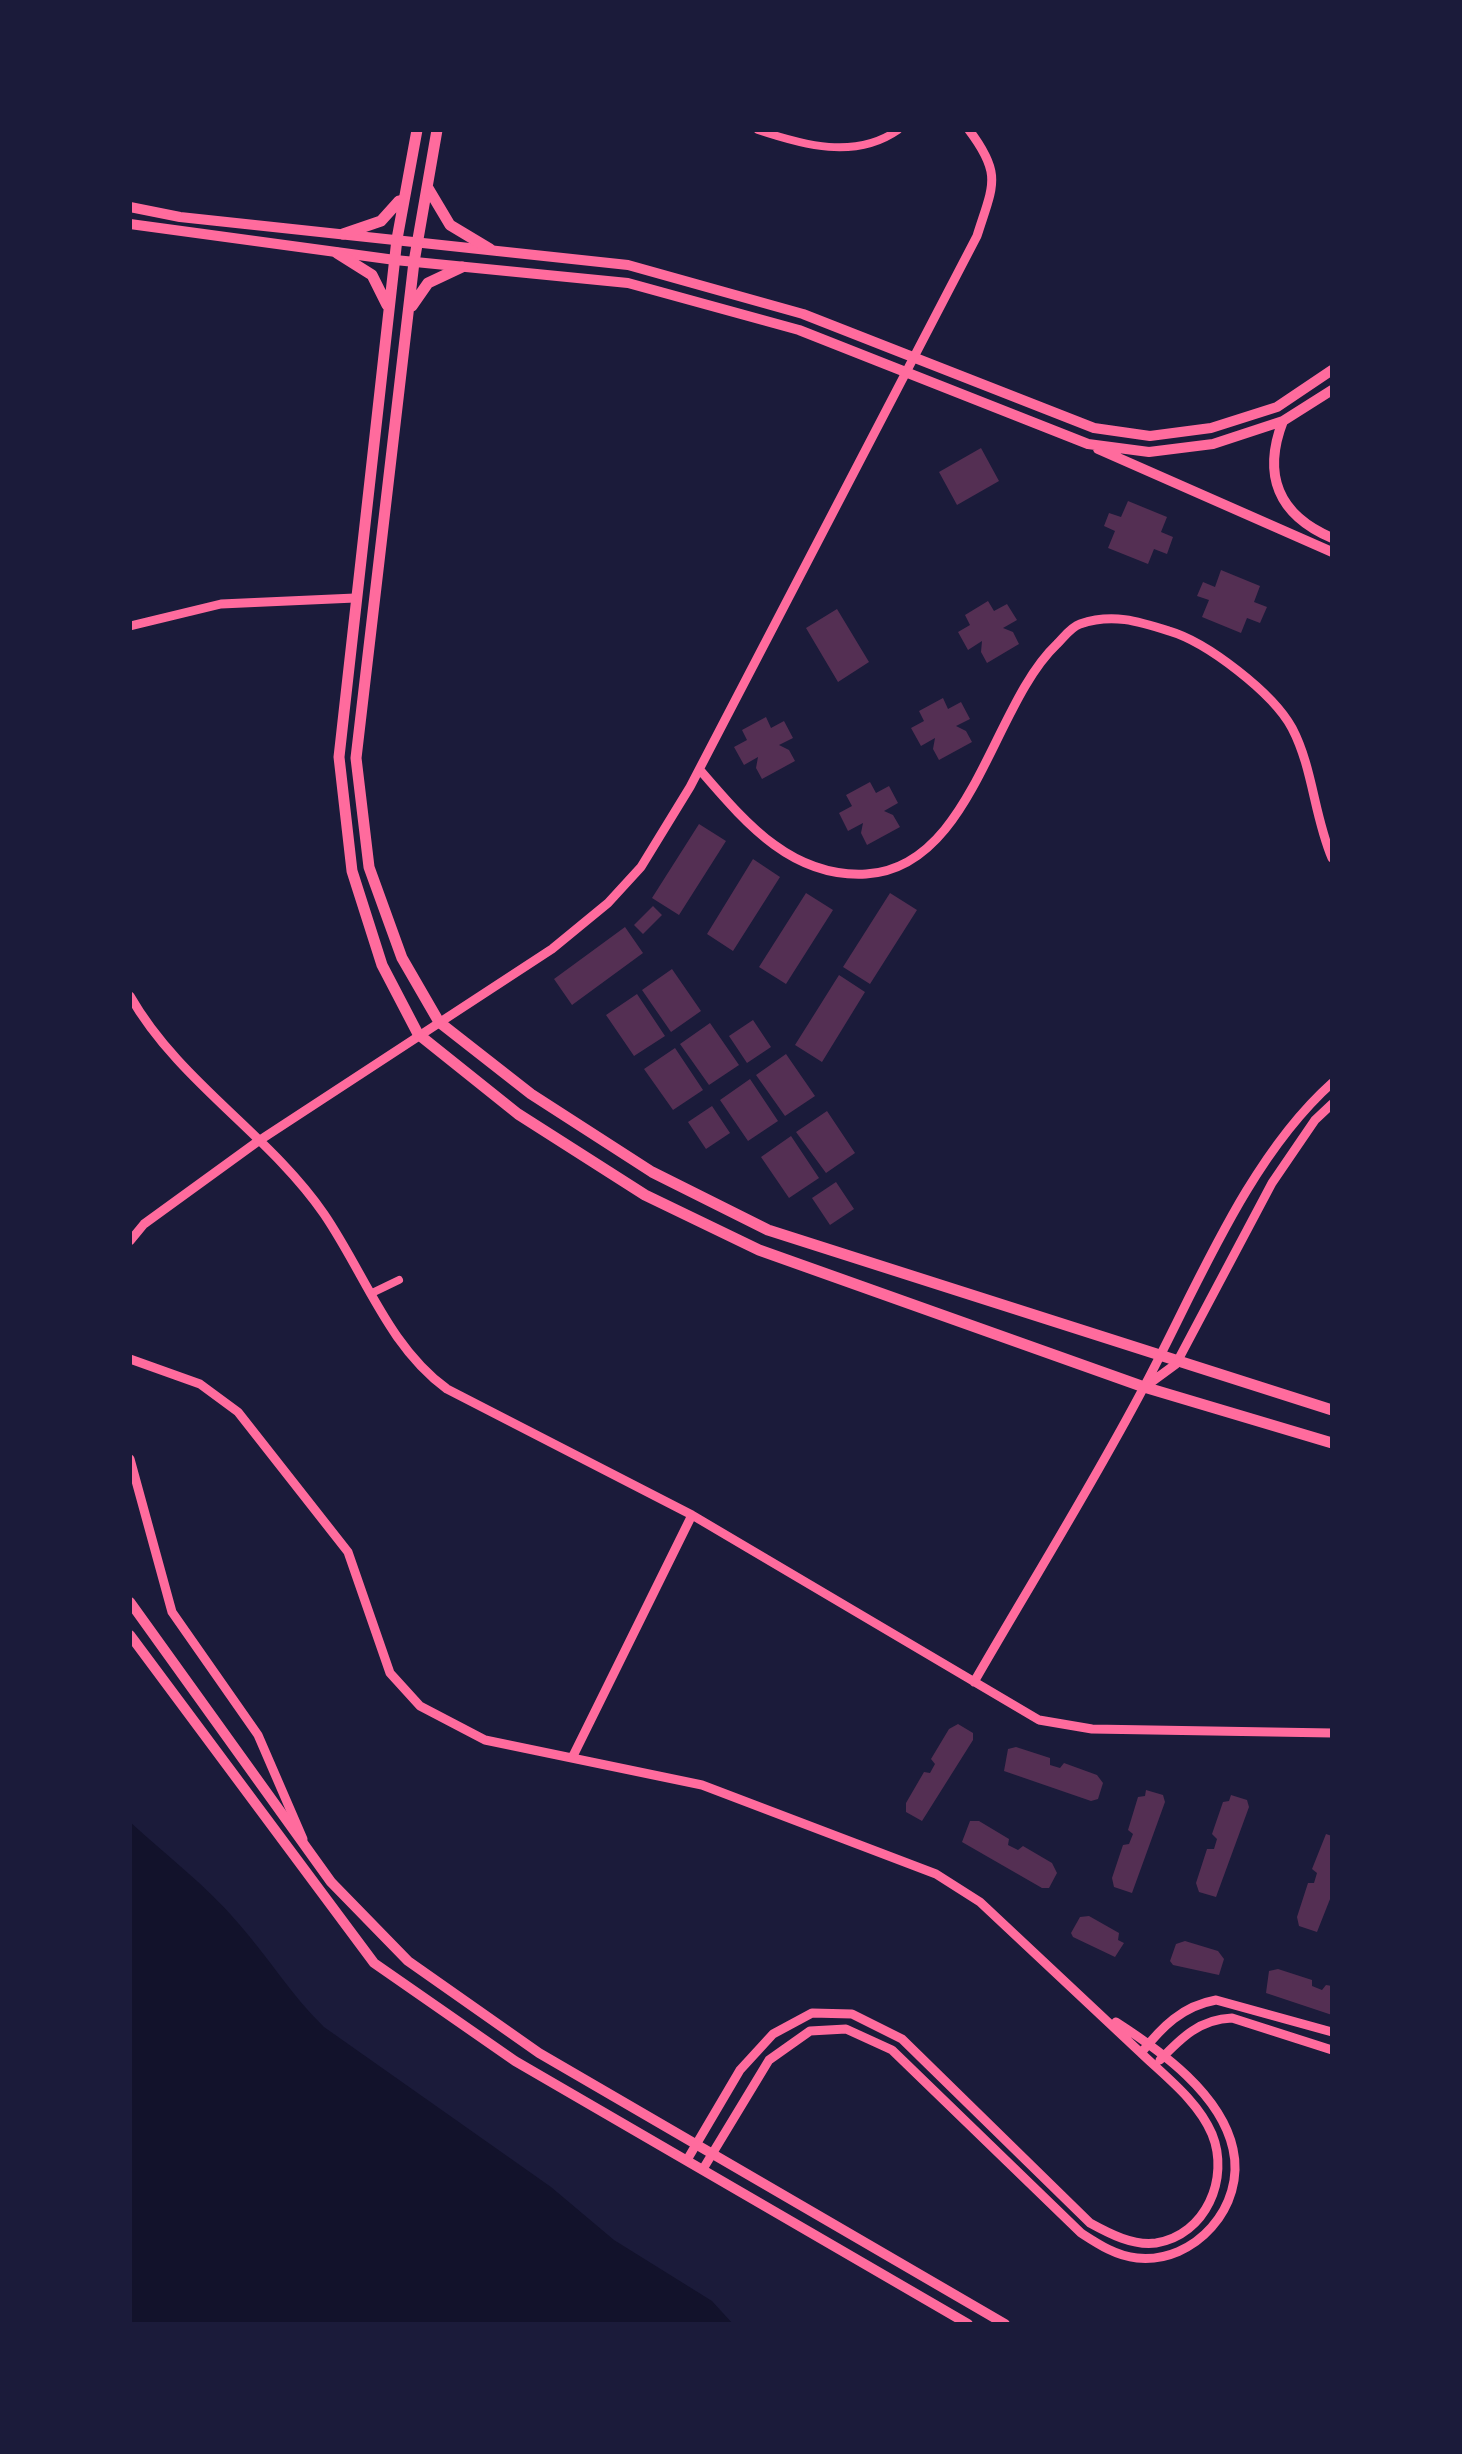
<!DOCTYPE html>
<html>
<head>
<meta charset="utf-8">
<style>
  body { margin:0 }
  #map { position:relative; width:1462px; height:2454px; overflow:hidden; background:#1b1b3a; font-family:Roboto,sans-serif }
  canvas { display:block }
  .frame { position:absolute; inset:0; border:132px solid #1b1b3a; pointer-events:none }
</style>
</head>
<body>
<div id="map">
<canvas width="1462" height="2454"></canvas>
<div class="frame"></div>
</div>
<script>
const ctx = document.querySelector('canvas').getContext('2d');
ctx.lineJoin = 'round';
function fillPath(path, color) {
  ctx.fillStyle = color;
  ctx.fill(path, 'evenodd');
}
function trace(path, color, width, dash) {
  ctx.strokeStyle = color;
  ctx.lineWidth = width;
  ctx.lineCap = dash ? 'butt' : 'round';
  ctx.setLineDash(dash || []);
  ctx.stroke(path);
}
const water = new Path2D(`
  M130,1822C167,1856 206,1885 239,1924C269,1958 291,1995 324,2027L551,2187L614,2240L712,2301L733,2324H130Z`);
const building = new Path2D(`
  M981,448L999,481L957,505L939,472Z
  M1128,501L1167,517L1161,532L1173,537L1167,554L1154,549L1148,564L1108,548L1115,531L1104,526L1109,513L1121,517Z
  M1221,570L1260,586L1254,602L1267,607L1260,623L1247,618L1241,633L1202,617L1209,600L1197,596L1203,582L1215,587Z
  M988,601L994,611L1007,604L1017,620L1003,628L1013,632L1019,644L987,663L981,652L982,641L968,650L958,632L970,625L965,615Z
  M837,609L869,662L838,682L806,628Z
  M943,698L948,709L961,702L970,719L956,726L966,731L972,742L939,760L933,749L935,738L921,746L911,728L924,721L919,711Z
  M766,717L771,728L784,721L793,738L779,745L789,750L795,761L762,779L756,768L758,757L744,765L734,747L747,740L742,730Z
  M870,782L876,793L889,786L898,803L884,811L893,815L900,827L867,845L861,833L863,823L848,831L839,813L852,806L846,795Z
  M699,824L726,841L679,915L652,898Z
  M753,859L780,877L733,951L707,934Z
  M806,893L833,910L786,984L759,967Z
  M890,893L917,910L870,984L843,967Z
  M653,906L662,915L643,934L634,925Z
  M625,927L643,953L572,1005L554,979Z
  M672,969L701,1011L671,1032L642,990Z
  M839,975L865,992L822,1062L795,1045Z
  M637,994L665,1036L634,1056L606,1015Z
  M753,1020L771,1047L747,1063L729,1036Z
  M710,1023L739,1065L709,1085L680,1044Z
  M675,1048L703,1090L673,1110L644,1069Z
  M786,1054L815,1096L785,1116L756,1075Z
  M750,1079L778,1121L748,1141L720,1100Z
  M712,1106L730,1133L706,1149L688,1122Z
  M827,1111L855,1153L826,1173L796,1132Z
  M791,1136L819,1178L789,1198L761,1157Z
  M836,1182L854,1209L830,1225L812,1198Z
  M958,1724L973,1733V1740L922,1821L906,1812V1803L924,1772L930,1773L935,1764L931,1759L949,1729Z
  M1016,1747L1050,1758V1765L1060,1768L1064,1763L1097,1775L1103,1783L1098,1799L1091,1801L1004,1771L1008,1749Z
  M1146,1790L1163,1795L1165,1802L1132,1893L1114,1887L1112,1878L1123,1845L1129,1844L1133,1834L1128,1830L1138,1797L1145,1796Z
  M1231,1795L1247,1800L1249,1807L1216,1897L1199,1892L1196,1883L1207,1849H1214L1217,1839L1212,1834L1223,1802L1229,1801Z
  M970,1821H979L1009,1839L1008,1845L1018,1850L1023,1846L1052,1863L1057,1873L1049,1888H1042L962,1842Z
  M1326,1834L1332,1836V1894L1317,1932L1299,1926L1297,1917L1308,1883H1314L1317,1873L1312,1869Z
  M1089,1916L1119,1933L1118,1940L1124,1943L1115,1957L1073,1937L1071,1933L1080,1917Z
  M1185,1941L1218,1951L1224,1959L1219,1975L1173,1965L1170,1961L1176,1944Z
  M1278,1969L1312,1980V1986L1322,1990L1326,1985L1332,1986V2015L1266,1993L1269,1971Z`);
const minor = new Path2D(`
  M758,130C803,145 855,160 898,130
  M372,1293L399,1280`);
const tertiary = new Path2D(`
  M130,626L221,604L355,598
  M700,770C745,822 791,878 866,874C972,868 992,705 1057,644C1064,637 1071,627 1080,624C1112,613 1138,621 1169,631C1207,642 1273,693 1292,728C1313,768 1314,816 1332,858
  M130,996C179,1082 269,1134 324,1214C365,1274 388,1346 447,1389L692,1515L1039,1720L1092,1729L1332,1733
  M130,1241L144,1224L257,1142L552,949L608,903L641,867L690,787L977,236C993,185 1003,175 969,130
  M130,1359L200,1384L238,1412L348,1552L390,1673L420,1706L485,1740L702,1785L936,1874L980,1902L1141,2053
  M1146,1386L1176,1364L1272,1183L1315,1120L1332,1104
  M130,1459L172,1612L258,1735L303,1839
  M974,1682C1031,1583 1092,1486 1145,1385C1197,1287 1248,1158 1332,1083
  M573,1756L692,1515
  M1160,2060C1181,2038 1200,2019 1232,2018L1332,2050
  M687,2160L740,2070L773,2034L812,2013L852,2014L902,2039L1090,2223C1110,2234 1133,2246 1156,2243C1206,2235 1230,2178 1212,2134C1198,2101 1166,2077 1141,2053C1162,2027 1182,2006 1216,2000L1332,2032
  M703,2169L769,2060L810,2031L846,2029L892,2050L1081,2233C1098,2244 1116,2256 1137,2258C1195,2264 1246,2206 1233,2149C1221,2094 1161,2051 1116,2022`);
const secondary = new Path2D(`
  M130,207L180,217L628,265L803,314L1094,428L1150,436L1211,428L1277,407L1332,370
  M130,224L395,260L628,283L799,330L1088,444L1149,452L1213,444L1283,421L1332,390
  M1283,421C1262,475 1278,515 1332,538
  M1098,449L1332,552
  M130,1602L331,1882L408,1961L539,2053L1005,2324
  M130,1635L374,1963L515,2061L968,2324`);
const primary = new Path2D(`
  M417,130L397,239L339,757L352,871L382,965L418,1034L518,1114L645,1195L759,1250L1144,1387L1332,1443
  M437,130L414,262L356,758L369,867L402,958L439,1022L531,1094L652,1172L768,1230L1332,1410
  M428,188L450,225L490,249
  M343,234L381,221L399,201
  M337,253L372,275L387,305
  M412,306L428,283L462,267`);
fillPath(water, '#12122b');
fillPath(building, '#542f53');
trace(minor, '#ff6b9d', 8);
trace(tertiary, '#ff6b9d', 9);
trace(secondary, '#ff6b9d', 10);
trace(primary, '#ff6b9d', 11);
</script>
</body>
</html>
